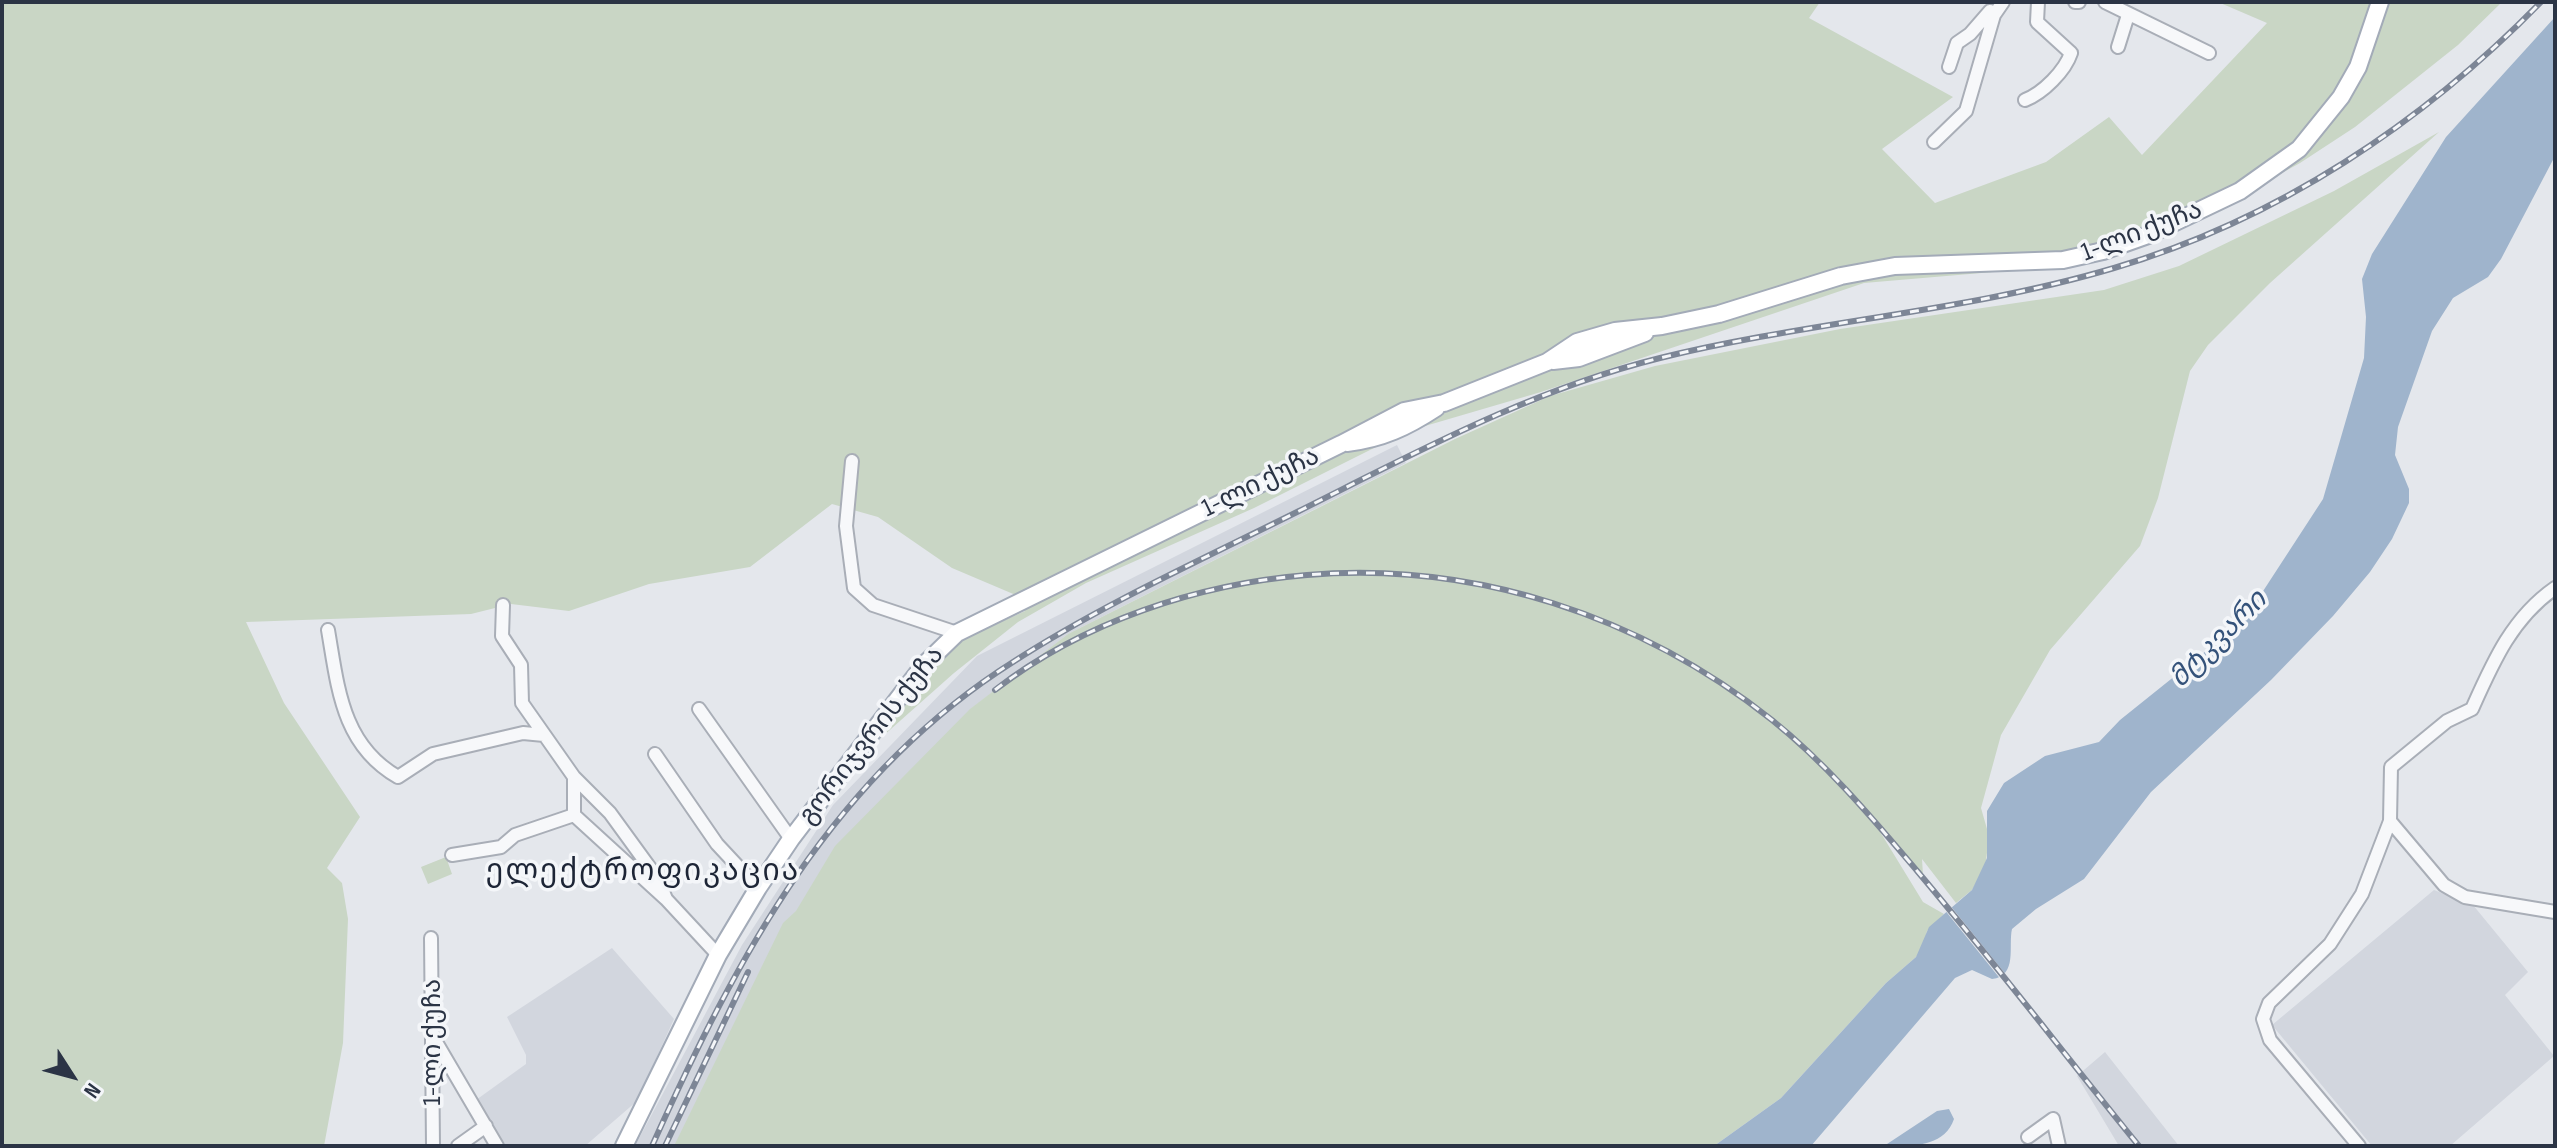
<!DOCTYPE html>
<html>
<head>
<meta charset="utf-8">
<style>
  body { margin:0 }
  #map { position:relative; width:2557px; height:1148px; overflow:hidden; background:#e4e7ec; font-family:"Sofia Sans Condensed",sans-serif }
  canvas { display:block }
  .frame { position:absolute; inset:0; border:4px solid #2b3445; pointer-events:none }
  .north { position:absolute; left:32px; top:1036px; width:80px; height:80px; -webkit-text-stroke:6px #f4f6f9; paint-order:stroke; rotate:126deg; font-size:22px; font-weight:700; line-height:32px; text-align:center; color:#2b3445 }
  .north::after { content:''; display:block; margin:auto; width:28px; height:36px; background:#2b3445; clip-path:polygon(50% 0,100% 100%,50% 72%,0 100%) }
</style>
</head>
<body>
<div id="map">
<canvas width="2557" height="1148"></canvas>
<div class="frame"></div>
<div class="north">N</div>
</div>
<script>
const ctx = document.querySelector('canvas').getContext('2d');
ctx.lineJoin = 'round';
function fillPath(path, color) {
  ctx.fillStyle = color;
  ctx.fill(path, 'evenodd');
}
function trace(path, color, width, dash) {
  ctx.strokeStyle = color;
  ctx.lineWidth = width;
  ctx.lineCap = dash ? 'butt' : 'round';
  ctx.setLineDash(dash || []);
  ctx.stroke(path);
}
function label(font, color, halo, rows, align = 'center') {
  ctx.font = font + ' "Sofia Sans Condensed","Noto Sans Georgian",sans-serif';
  ctx.lineWidth = 7;
  ctx.setLineDash([]);
  ctx.textBaseline = 'middle';
  ctx.strokeStyle = halo;
  ctx.fillStyle = color;
  for (const [text, x, y, turn = 0] of rows) {
    ctx.save();
    ctx.translate(x, y);
    ctx.rotate((+turn || 0) * Math.PI / 180);
    ctx.textAlign = isNaN(turn) ? turn : align;
    if (halo) ctx.strokeText(text, 0, 0);
    ctx.fillText(text, 0, 0);
    ctx.restore();
  }
}
const built = new Path2D(`
  M1397,445L1406,463L1068,634L971,709L676,1146H635L742,945L833,805L977,656Z
  M2434,890L2473,905L2528,972L2505,995L2554,1056L2450,1146H2372L2272,1025Z
  M612,948L674,1019L637,1101L585,1146H503L476,1100L526,1064V1055L507,1017Z
  M2105,1052L2179,1146H2119L2077,1076Z`);
const green = new Path2D(`
  M2,2H1820L1809,18L1953,97L1882,149L1935,203L2046,162L2109,117L2142,155L2267,23L2218,2H2502L2458,45L2355,127L2300,163L2197,220L2104,255L2005,271L1864,283L1541,392L1408,431L1254,508L1086,583L1018,622L954,673L865,752C893,712 922,668 963,640C981,627 1005,621 1025,611L1018,596L952,568L878,517L832,504L750,567L649,584L569,611L511,604L471,614L246,622L284,703L360,817L327,868L342,883L348,919L343,1043L324,1146H2Z
  M2439,132L2270,283L2208,345L2190,371L2158,498L2140,546L2050,650L2001,735L1981,808L1989,836L1985,869L1972,890L1956,903L1922,859L1923,875L1871,817L1923,902L1944,914L1927,931L1924,947L1916,957L1886,983L1781,1098L1714,1146H674L783,923L796,911L835,846L970,709L1068,634L1455,439L1550,396L1655,366L1840,329L2104,290L2179,266L2334,191Z
  M446,857L452,874L428,884L421,867Z`);
const water = new Path2D(`
  M2555,17V156L2501,259L2488,277L2453,298L2432,331L2398,427L2395,455L2409,489V503L2392,539L2370,572L2333,616L2271,680L2151,792L2084,879L2036,909L2012,929C2008,946 2018,976 1992,979L1972,970L1955,978L1811,1146H1714L1781,1098L1886,983L1916,957L1929,927L1972,890L1987,858V811L2004,783L2045,756L2099,742L2120,720L2231,631L2254,605L2323,499L2364,358L2366,317L2362,279L2372,254L2446,137Z
  M1949,1109L1954,1119C1944,1148 1911,1146 1884,1146L1937,1111Z`);
const pier = new Path2D(`
  M1949,904L2007,976L2002,981L1944,909Z`);
const minor = new Path2D(`
  M2075,2H2079
  M2105,2L2209,53
  M2118,47L2128,15
  M1949,67L1957,43L1970,34L1990,11
  M2025,100C2043,93 2065,71 2071,53L2037,22L2038,2
  M1934,142L1966,111L1994,15L2003,2
  M852,461L846,526L854,588L873,605L957,633
  M503,605L502,636L521,665L522,703L574,777L610,813L658,879L666,899
  M328,630C338,688 342,745 398,777L433,754L523,733L544,735
  M699,709L791,839
  M655,754L717,844L758,888
  M574,777V815L666,899L718,955
  M2390,821L2444,885L2465,897L2555,912
  M452,855L501,847L515,835L574,815
  M431,938L433,1146
  M436,1042L497,1146
  M2028,1137L2053,1119L2059,1146
  M458,1146L486,1126
  M2359,1146L2270,1040L2263,1019L2269,1003L2330,944L2362,894L2390,821L2391,767L2447,721L2472,709C2493,662 2512,618 2555,588`);
const major = new Path2D(`
  M1553,361L1579,358L1645,333
  M1347,443C1382,439 1407,427 1436,408
  M624,1146L718,955L758,888L791,839L923,666L957,633L1341,444L1404,411L1444,403L1547,362L1577,342L1615,331L1662,326L1719,314L1841,276L1895,266L2063,260L2103,251L2148,235L2240,191L2299,149L2341,97L2358,67L2380,2`);
const rail = new Path2D(`
  M995,690C1083,622 1197,584 1307,575C1475,561 1641,616 1772,720C1827,764 1873,819 1918,872C1994,962 2065,1055 2139,1146
  M652,1146C737,957 832,776 1013,662C1103,604 1203,559 1299,511C1417,452 1531,390 1660,358C1810,321 1966,312 2114,268C2277,220 2423,123 2541,2
  M665,1146L748,972`);
const streetNames = [
  ["1-ლი ქუჩა",2142,232,-21],
  ["1-ლი ქუჩა",1261,483,-26],
  ["გორიჯვრის ქუჩა",872,736,-52],
  ["1-ლი ქუჩა",433,1042,-90]
];
const waterNames = [
  ["მტკვარი",2219,640,-45]
];
const quarterNames = [
  ["ელექტროფიკაცია",643,872]
];
fillPath(built, '#d2d6de');
fillPath(green, '#c9d6c5');
fillPath(water, '#9fb4cc');
fillPath(pier, '#e4e7ec');
trace(minor, '#a9aeb7', 16);
trace(major, '#a3abb8', 20);
trace(minor, '#f7f8fa', 12);
trace(major, '#fff', 16);
trace(rail, '#7d8696', 6);
trace(rail, '#f4f6f9', 3, [9]);
label('26px', '#2b3445', '#f4f6f9', streetNames);
label('italic 28px', '#34527a', '#f4f6f9', waterNames);
ctx.letterSpacing = '2px';
label('30px', '#1d2536', '#f4f6f9', quarterNames);
ctx.letterSpacing = '0px';
</script>
</body>
</html>
